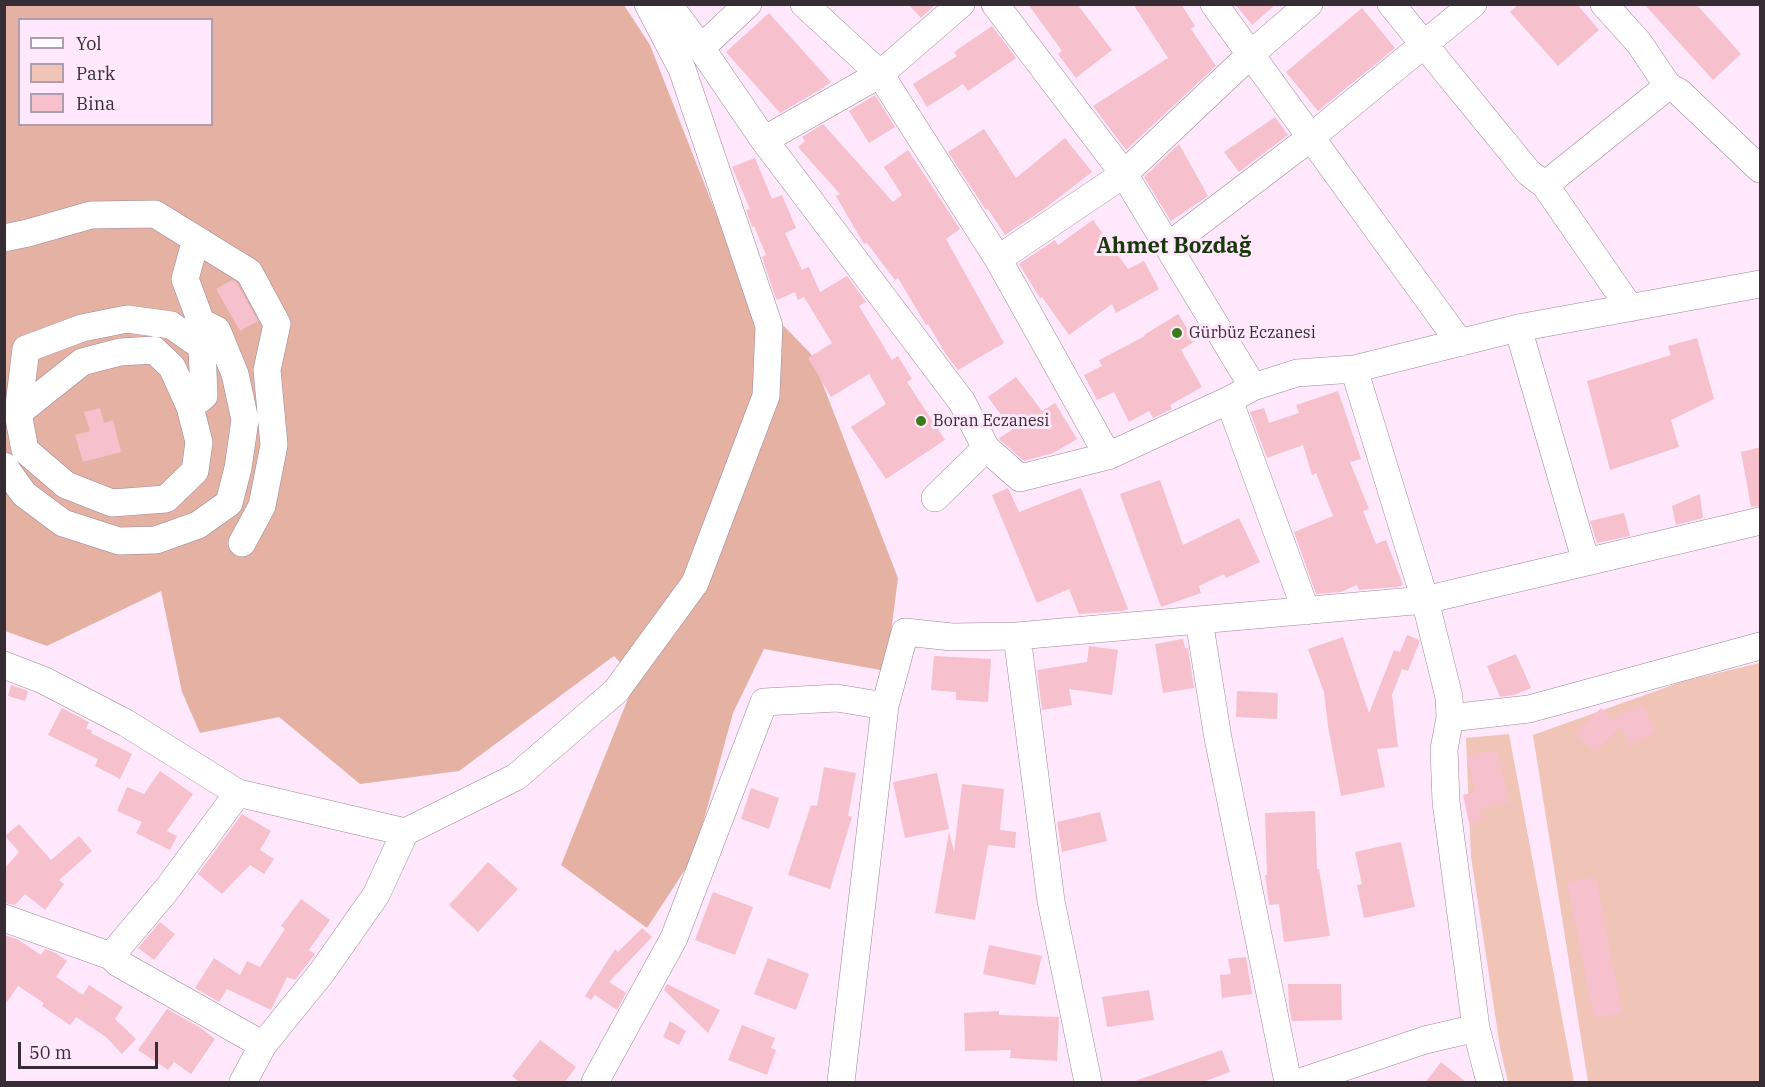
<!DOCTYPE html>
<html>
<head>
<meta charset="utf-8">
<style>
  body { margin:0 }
  #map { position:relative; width:1765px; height:1087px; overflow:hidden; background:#ffe8fc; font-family:"IBM Plex Serif",serif }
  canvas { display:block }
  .frame { position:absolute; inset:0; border:6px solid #352c34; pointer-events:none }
  .legend { position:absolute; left:18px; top:18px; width:195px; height:108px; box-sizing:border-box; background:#ffe8fc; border:2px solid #ae9dac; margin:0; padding:8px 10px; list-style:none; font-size:18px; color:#352c34 }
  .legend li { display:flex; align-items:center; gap:12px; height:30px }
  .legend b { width:30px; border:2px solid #ae9dac }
  .scale { position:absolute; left:18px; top:1042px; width:140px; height:27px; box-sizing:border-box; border:3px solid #352c34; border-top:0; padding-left:8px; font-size:18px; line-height:21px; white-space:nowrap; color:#352c34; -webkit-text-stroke:4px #ffe8fc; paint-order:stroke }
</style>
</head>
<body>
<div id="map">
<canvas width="1765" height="1087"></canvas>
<div class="frame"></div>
<ul class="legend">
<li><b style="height:8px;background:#fff"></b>Yol</li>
<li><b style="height:16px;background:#f0c4b7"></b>Park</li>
<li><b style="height:16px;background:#f6c0cc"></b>Bina</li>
</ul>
<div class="scale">50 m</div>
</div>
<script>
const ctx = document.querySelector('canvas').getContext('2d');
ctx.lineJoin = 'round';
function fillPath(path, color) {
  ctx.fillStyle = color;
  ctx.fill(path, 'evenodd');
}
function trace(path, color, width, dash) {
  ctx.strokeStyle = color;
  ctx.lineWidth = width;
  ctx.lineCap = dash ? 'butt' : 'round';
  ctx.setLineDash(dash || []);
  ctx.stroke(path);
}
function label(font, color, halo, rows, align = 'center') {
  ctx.font = font + ' "IBM Plex Serif",serif';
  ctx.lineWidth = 6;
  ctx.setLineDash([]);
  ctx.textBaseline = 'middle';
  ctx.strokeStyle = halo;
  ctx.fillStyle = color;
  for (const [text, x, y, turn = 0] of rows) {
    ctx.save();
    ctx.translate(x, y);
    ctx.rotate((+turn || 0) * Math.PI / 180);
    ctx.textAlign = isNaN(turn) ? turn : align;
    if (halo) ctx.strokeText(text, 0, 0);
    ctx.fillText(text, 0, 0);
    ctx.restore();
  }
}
const green = new Path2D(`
  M1760,663V1082H1588L1533,735L1684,681Z
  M1509,734L1574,1082H1508L1500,1047L1471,857L1466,738Z`);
const forest = new Path2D(`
  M5,5H624L650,45L744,285L811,354L898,578L886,671L764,649L733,713L694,856L647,928L561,865L636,679L614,656L459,771L360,784L279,717L200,733L182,692L161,591L47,646L5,631ZM20,20H212V124H20Z`);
const building = new Path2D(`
  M908,4H936L921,18Z
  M1028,4H1077L1112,50L1076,78L1058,54L1062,51Z
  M1133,4H1181L1195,26L1191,29L1216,66L1126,150L1093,106L1168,58Z
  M1235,4H1276L1252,25Z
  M1519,4H1577L1599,30L1558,66L1510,12Z
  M1644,4H1696L1741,54L1713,80Z
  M1362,8L1395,48L1318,111L1286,72Z
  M769,13L831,82L823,88L780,113L726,52Z
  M992,26L1016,58L968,91L963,84L927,107L913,84L957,56L954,52Z
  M875,95L895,127L869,143L849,111Z
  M1275,117L1288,135L1239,172L1224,152Z
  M823,124L893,202L902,195L884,167L908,150L960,229L946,239L1004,343L958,370L945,353L928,324L926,325L898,278L895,280L867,243L864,244L836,196L840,194L798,147L805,141L802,137Z
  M984,129L1016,178L1065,138L1092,172L1044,209L1005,235L988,209L986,210L948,152Z
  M1179,144L1208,196L1171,221L1144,177Z
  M755,158L772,199L782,195L796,228L785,233L802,270L809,267L820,292L847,276L866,302L859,306L892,360L898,356L912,379L907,382L945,440L886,479L851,427L886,404L869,374L831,397L808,358L832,343L804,297L798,300L795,292L777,300L775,296L762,257L766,255L754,226L752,227L746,210L750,209L732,167Z
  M1093,220L1128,269L1144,261L1159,289L1116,313L1112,304L1069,335L1042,297L1040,298L1019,264L1055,240L1058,245Z
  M232,280L237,283L258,321L240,331L216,289Z
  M1178,314L1195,341L1181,350L1202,387L1170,405L1172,409L1153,418L1149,411L1129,422L1114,392L1097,400L1084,375L1102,366L1099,360L1145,336L1144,335Z
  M1697,338L1714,399L1671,420L1679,447L1610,470L1587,381L1671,355L1668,346Z
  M1016,377L1042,411L1055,403L1077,439L1053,453L1024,461L1000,440L999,438L1012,430L988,397Z
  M1338,391L1361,459L1350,462L1369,509L1363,511L1376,544L1386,540L1403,585L1397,587L1359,590L1357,585L1341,592L1316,594L1294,532L1333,516L1316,473L1312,475L1303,445L1267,458L1250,412L1264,408L1269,423L1299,413L1296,405Z
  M100,408L104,423L113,420L121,452L83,462L75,435L90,431L84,412Z
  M1761,447V506L1751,507L1741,452Z
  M1160,480L1183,545L1239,518L1260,562L1226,578L1224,574L1199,586L1201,593L1161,607L1120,494Z
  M1008,488L1019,512L1081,488L1128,609L1123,611L1079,614L1069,589L1037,603L992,495Z
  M1700,494L1703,518L1676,525L1672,506Z
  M1624,513L1630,536L1597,543L1590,521Z
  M1407,635L1419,640V643L1408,671L1402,669L1392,695L1398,747L1377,749L1385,787L1341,796L1328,726L1324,692L1308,649L1343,637L1369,713L1394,650L1400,652Z
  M1183,639L1185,648H1188L1194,688L1163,693L1155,644Z
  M1089,646L1118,650L1112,695L1069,689L1072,705L1042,710L1037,670L1087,662Z
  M1516,654L1531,688L1514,695L1500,697L1487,666Z
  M934,656L991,659L988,702L956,700V692L931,690Z
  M11,685L28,691L25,701L8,696Z
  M1237,691L1278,693L1277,719L1236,717Z
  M1643,704L1656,732L1630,745L1621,727L1595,752L1576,733L1601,708L1612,719Z
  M62,708L89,722L86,728L92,731L91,733L132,754L120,779L95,766L98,759L48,735Z
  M1497,750L1509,802L1480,808L1483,820L1469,823L1463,795L1475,792L1467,756Z
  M824,767L856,773L848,816L852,817L830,889L788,875L811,805L817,806Z
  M160,771L193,794L167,831L177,836L170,850L136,833L142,822L117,811L127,787L144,794Z
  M937,773L949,829L905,838L893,782Z
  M962,784L1004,789L1000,830L1016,832L1015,848L988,845L975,920L935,913L949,832L954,852Z
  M751,788L779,798L769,829L741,819Z
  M1315,811L1317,869H1319L1330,936L1284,942L1279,904L1269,905L1265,875H1267L1265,813Z
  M1100,812L1107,841L1062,852L1057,822Z
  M242,814L271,831L260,850L274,859L264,874L250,865L222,894L198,874Z
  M19,824L51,860L79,836L92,851L59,880L64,884L45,910L25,894L15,905L4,903V869L19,852L5,836Z
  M1401,842L1415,907L1364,918L1357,885L1362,884L1355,852Z
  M488,862L518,889L478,932L449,905Z
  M1596,877L1622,1013L1594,1018L1567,882Z
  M713,892L753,907L735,955L695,940Z
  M301,899L330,920L309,950L315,954L295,980L287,977L271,1010L227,989L219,1002L195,988L214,958L240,975L247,961L260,967L285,929L281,926Z
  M160,922L175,934L154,960L138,948Z
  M642,928L652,937L609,982L626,993L617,1010L595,995L591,1000L585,996L615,949L618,952Z
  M4,935L17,939L41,955L45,949L56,953L67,961L56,977L83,995L89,985L123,1007L115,1019L136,1039L122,1054L106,1037L76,1017L70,1025L42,1006L44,1003L18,986L4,1006Z
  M989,945L1042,956L1035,985L983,974Z
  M1246,957L1252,994L1222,998L1220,975L1231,974L1228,959Z
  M768,958L809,974L796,1010L754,994Z
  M667,984L720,1010L708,1033L664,990Z
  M1288,984H1341L1342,1020L1292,1021L1289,1007Z
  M1149,990L1154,1020L1107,1027L1102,997Z
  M167,1009L201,1028L215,1039L191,1074L174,1062L168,1070L138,1050Z
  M999,1011V1015L1059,1017L1057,1061L1010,1058L1011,1050L965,1051L964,1013Z
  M670,1021L686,1031L679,1045L663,1037Z
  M742,1025L775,1038L771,1048L776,1050L767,1075L728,1060Z
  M540,1040L576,1067L564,1083H520L512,1076Z
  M1222,1050L1230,1072L1200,1083H1136L1135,1081Z
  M1441,1062L1467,1083H1425Z`);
const minor = new Path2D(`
  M668,4L701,48L764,140L962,402L986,448L1020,478L1108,456L1229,400L1253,387L1297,373L1354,369L1518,328L1760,284
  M804,4L880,74L998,259L1108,456
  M995,4L1124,174L1253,387
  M1214,4L1460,343
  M1391,4L1529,173L1545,185L1630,308
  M1604,4L1639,43L1668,86L1679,92L1760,169
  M701,48L748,4
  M764,140L880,74L961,4
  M1545,185L1668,86
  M4,238L28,233L91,215L155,214L249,272L277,324L267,370L274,445L262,506L242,543
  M196,239L185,279L201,322L204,396L190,407L199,442L195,471L166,499L112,503L66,485L25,450L18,413L26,349L82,328L127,319L171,325L201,346
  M1168,246L1310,138L1473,4
  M998,259L1124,174L1251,54L1309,4
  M1518,328L1586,562
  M1354,369L1425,600L1449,697L1450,718L1444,749L1446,802L1476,1028L1490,1082
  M1229,400L1306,611
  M18,413L82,362L120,352L154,350L172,367L190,407
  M4,466L24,494L63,523L119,541L156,540L198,525L229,503L238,468L245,420L235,374L217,330L201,322
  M935,498L986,448
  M1199,620L1218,738L1288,1082
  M1017,636L1051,901L1088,1082
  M4,665L43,680L126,723L238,793L405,832
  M885,706L905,632L952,637L1017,636L1425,600L1760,521
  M1450,718L1529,709L1760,646
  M4,918L111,956L118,963L263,1045
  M111,956L168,888L238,793
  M243,1082L263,1045L322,972L376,895L405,832L516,777L616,691L695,583L766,396L769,326L682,69L648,4
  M595,1082L674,938L764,702L837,698L885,706L841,1082
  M1300,1082L1425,1040L1476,1028`);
const markers = [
  [1177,333,6,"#3a7b1b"],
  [921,421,6,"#3a7b1b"]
];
const poiNames = [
  ["Gürbüz Eczanesi",1189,333],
  ["Boran Eczanesi",933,421]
];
const districtNames = [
  ["Ahmet Bozdağ",1174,247]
];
fillPath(green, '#f0c4b7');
fillPath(forest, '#e5b1a2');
fillPath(building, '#f6c0cc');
trace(minor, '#9b8799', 28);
trace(minor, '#fff', 27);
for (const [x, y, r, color] of markers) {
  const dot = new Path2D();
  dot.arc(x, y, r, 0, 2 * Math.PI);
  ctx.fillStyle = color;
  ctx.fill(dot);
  trace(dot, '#ffe8fc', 2);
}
label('16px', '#352c34', '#ffe8fc', poiNames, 'left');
label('bold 22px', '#19380b', '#ffe8fc', districtNames);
</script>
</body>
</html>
